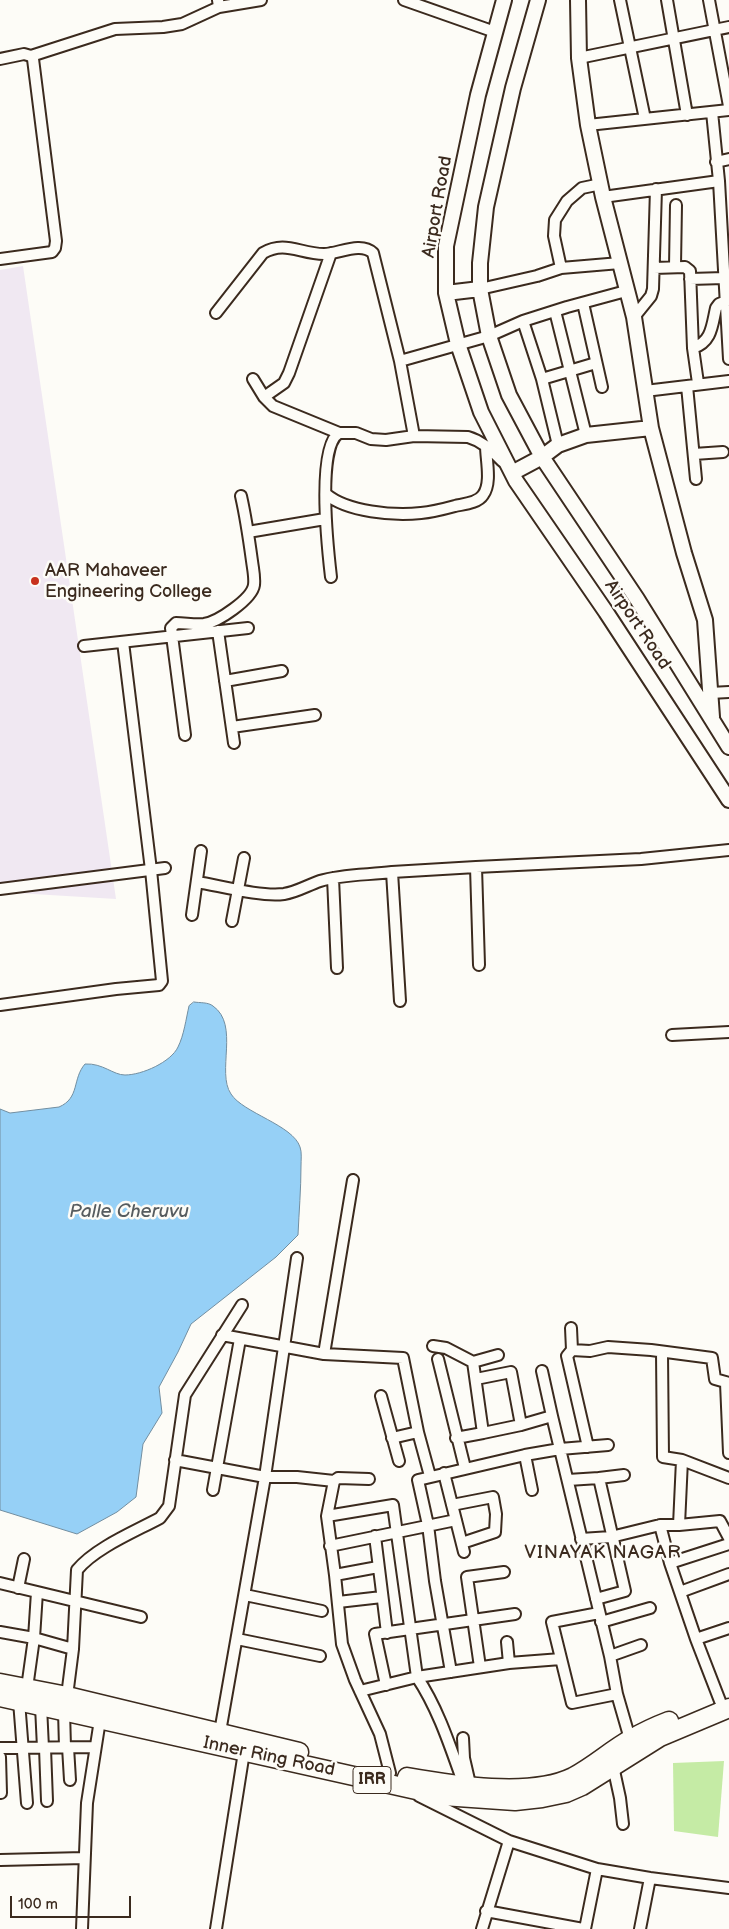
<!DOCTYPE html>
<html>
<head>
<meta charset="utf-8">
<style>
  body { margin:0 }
  #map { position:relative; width:729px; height:1929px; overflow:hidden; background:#fdfcf7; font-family:"Balsamiq Sans",sans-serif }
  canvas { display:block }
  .scale { position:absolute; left:10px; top:1896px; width:121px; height:22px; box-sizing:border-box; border:2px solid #3b2a1e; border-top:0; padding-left:6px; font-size:15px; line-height:18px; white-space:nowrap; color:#3b2a1e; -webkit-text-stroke:4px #fdfcf7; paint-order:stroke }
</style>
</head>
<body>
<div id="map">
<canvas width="729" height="1929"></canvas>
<div class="scale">100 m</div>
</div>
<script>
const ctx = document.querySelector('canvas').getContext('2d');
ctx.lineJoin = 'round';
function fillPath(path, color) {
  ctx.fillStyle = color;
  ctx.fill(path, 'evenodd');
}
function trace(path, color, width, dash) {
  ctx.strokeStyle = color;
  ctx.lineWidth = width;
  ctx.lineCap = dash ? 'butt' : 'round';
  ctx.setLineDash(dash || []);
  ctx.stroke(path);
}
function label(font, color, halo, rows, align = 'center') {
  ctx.font = font + ' "Balsamiq Sans",sans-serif';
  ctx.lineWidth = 5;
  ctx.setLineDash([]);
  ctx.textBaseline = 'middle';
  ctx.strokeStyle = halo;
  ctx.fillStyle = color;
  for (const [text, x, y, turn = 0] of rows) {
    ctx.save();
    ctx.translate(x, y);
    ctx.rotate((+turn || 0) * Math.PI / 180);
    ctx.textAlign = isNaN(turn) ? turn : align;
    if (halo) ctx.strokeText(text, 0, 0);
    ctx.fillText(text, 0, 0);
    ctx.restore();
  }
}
const built = new Path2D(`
  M23,266L116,899L0,892V270Z`);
const green = new Path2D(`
  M724,1761L718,1837L674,1831L673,1763Z`);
const water = new Path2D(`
  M194,1002C200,1003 208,1002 213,1006C240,1025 216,1072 231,1094C243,1113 293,1125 300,1147C302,1152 301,1160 301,1166C301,1189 299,1212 298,1235L276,1257L191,1324L178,1352L159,1387L162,1413L143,1444L136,1497L117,1512L77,1534L0,1510V1109L10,1113L59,1107C80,1098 72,1079 85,1064C103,1063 113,1075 125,1075C142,1075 171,1062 178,1047C184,1035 186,1019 189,1006Z`);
const street = new Path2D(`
  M218,0L219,7L261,0
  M404,0L495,32
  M620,0L645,119
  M667,0L687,115
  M709,0L729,106
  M31,56L115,29L163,27L182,24L219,7
  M579,58L729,27
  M0,59L24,54L31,56L33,59L56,241L55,248L52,252L0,259
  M712,112L719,181L729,359
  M588,125L729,110
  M716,162L729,159
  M603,197L719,181
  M675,266L676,205
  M561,268L554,236L555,220L567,201L582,188L601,184
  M654,268L685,267L690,271L693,348L698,383
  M690,279L724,278
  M480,289L537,276L561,268L620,263
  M583,303L602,387
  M555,311L586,435
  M216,313L263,253C285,240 300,254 324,254C338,254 361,241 373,253L400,361L414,436
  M634,317L651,296L653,289L656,189
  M523,321L542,379L558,445
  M693,348C712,342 712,325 716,308L719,304L729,300
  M400,361L489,336L523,321L567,307L626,291
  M253,379L264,397L273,406L339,433H356L371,439L386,440L414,436L468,437C482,441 492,450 502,461
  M542,379L596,363
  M687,386L696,479
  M645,391L729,381
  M264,397L284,383L289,373L331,253
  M694,454L723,452
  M326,494C347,512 394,516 421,513C433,512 444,509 455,506C464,504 478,503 483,495C492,483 486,460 486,446
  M248,532L325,519
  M331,577C328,551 316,447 339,433
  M218,631L234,743
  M84,646L248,628
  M225,681L282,671
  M710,693L729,692
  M232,727L315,715
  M185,735L171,628L176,623C185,623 195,625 204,624C218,622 252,599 254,585C255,577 253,569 252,561C249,539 246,518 241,496
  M333,878L337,968
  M197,882C221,886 260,897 284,894C297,892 308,885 320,881C342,874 369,875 392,872
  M0,889L165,868
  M192,915L201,851
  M232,921L244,858
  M479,965L476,867L641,859L729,850
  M400,1001L392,872L476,867
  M0,1005L116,989L159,985L162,981L151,870L123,642
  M672,1035L729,1032
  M571,1328L572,1350
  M222,1335L324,1354L403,1358L418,1432L392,1438
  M433,1346L446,1348L473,1362L498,1355
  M662,1353L663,1457L682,1460L729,1478
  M324,1354L353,1180
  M438,1359L465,1468
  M473,1362L483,1433L521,1425
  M542,1371L552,1416L610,1656L617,1694L630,1739
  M476,1379L511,1372L521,1425L552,1416
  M726,1383L729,1453
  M381,1396L399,1461
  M418,1432L430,1476
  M456,1438L483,1433
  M588,1447L567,1356L572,1350L590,1351L608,1347L651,1350L712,1358L715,1379L729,1383
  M525,1455L532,1490
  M175,1460L265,1477L297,1258
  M444,1473L464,1552
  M599,1478L624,1475
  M568,1480L599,1478L625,1591L596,1599
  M334,1481L338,1478L369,1479
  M213,1490L240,1339
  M452,1505L493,1497L496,1514L495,1532L462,1543
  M327,1516L393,1505L417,1677C439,1710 451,1749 464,1785
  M660,1525H679L720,1521L729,1538
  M679,1525L682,1460
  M375,1536L387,1633
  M581,1539L611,1537L660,1525L670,1563L729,1544
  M330,1546L456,1520
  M670,1563L696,1639L720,1701
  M335,1575L378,1567
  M0,1583L141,1617
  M18,1588L24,1559
  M680,1592L729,1574
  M245,1595L322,1611
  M338,1602L382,1597
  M599,1613L552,1622L572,1703L617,1694
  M601,1622L650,1608
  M0,1632L34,1638L73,1649
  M237,1639L320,1656
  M696,1639L729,1628
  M610,1656L641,1645
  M509,1663L561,1659
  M480,1667L467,1577L504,1572
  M451,1672L435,1581L428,1525L418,1480L525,1455L560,1449L608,1445
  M386,1685L375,1634L515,1614
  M27,1688L34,1638L37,1592
  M360,1691L417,1677L509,1663L507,1642
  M67,1696L73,1649L77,1570C95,1548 134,1532 160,1518L169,1506L185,1395L242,1305
  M19,1701L27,1803
  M41,1706L43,1748
  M64,1711L65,1747
  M220,1732L265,1477H297L334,1481L327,1516L335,1575L342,1644L355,1680L380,1734L390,1773
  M463,1738L464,1758L470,1784
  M68,1747L70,1780
  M0,1748L95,1747
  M45,1748L47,1801
  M0,1757L1,1793
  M613,1766L620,1798L623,1824
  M419,1796L509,1841L597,1869L650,1878L729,1888
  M0,1860L84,1858
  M486,1911L583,1929
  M82,1929L87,1803L100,1720
  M216,1929L244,1752
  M482,1929L509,1841
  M585,1929L597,1869
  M640,1929L650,1878`);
const secondary = new Path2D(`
  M504,0L478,95L446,246V293L458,344L481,412L516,481L606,612L729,800
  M538,0L513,88L486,207L480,263V289L489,336L509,395L542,457L637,599L729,747
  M578,0L579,58L588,125L603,197L634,317L651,428L684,553L705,620L712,717
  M446,293L480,289
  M512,473L542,457L558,445L586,435L651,428`);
const highway = new Path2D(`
  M0,1683L67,1696L299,1752
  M0,1697L443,1796L515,1801L542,1798L566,1793L582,1786L660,1737L729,1708
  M407,1777C453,1785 530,1798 573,1777C594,1766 611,1750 631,1739C643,1732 656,1726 669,1721`);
const markers = [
  [35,581,5,"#c8321e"]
];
const shields = [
  [372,1780,38]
];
const shieldNames = [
  ["IRR",372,1780]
];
const streetNames = [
  ["Airport Road",438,207,-80],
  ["Airport Road",637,625,56],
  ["Inner Ring Road",269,1757,12]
];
const poiNames = [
  ["AAR Mahaveer",45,571],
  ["Engineering College",45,592]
];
const waterNames = [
  ["Palle Cheruvu",129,1212]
];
const neighbourhoodNames = [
  ["VINAYAK NAGAR",603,1553]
];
fillPath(built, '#f0e8f2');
fillPath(green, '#c5eba5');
fillPath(water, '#96d0f6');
trace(water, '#728ea0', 1);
trace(street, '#3b2a1e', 14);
trace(secondary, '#3b2a1e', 18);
trace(highway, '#3b2a1e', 21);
trace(street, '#fdfcf7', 10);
trace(secondary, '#fdfcf7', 14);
trace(highway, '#fdfcf7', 18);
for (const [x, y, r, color] of markers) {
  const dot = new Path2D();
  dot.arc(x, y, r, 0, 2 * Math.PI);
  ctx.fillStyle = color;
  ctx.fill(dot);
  trace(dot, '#fdfcf7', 2);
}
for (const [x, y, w] of shields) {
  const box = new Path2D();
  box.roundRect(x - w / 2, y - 13.5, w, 27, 4);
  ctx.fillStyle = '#fdfcf7';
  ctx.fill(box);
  trace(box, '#3b2a1e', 1);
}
label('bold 16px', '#3b2a1e', null, shieldNames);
label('18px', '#3b2a1e', '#fdfcf7', streetNames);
label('18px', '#3b2a1e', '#fdfcf7', poiNames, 'left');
label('italic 19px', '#565c5f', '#fdfcf7', waterNames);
ctx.letterSpacing = '1px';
label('19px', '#3b2a1e', '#fdfcf7', neighbourhoodNames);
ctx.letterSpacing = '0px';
</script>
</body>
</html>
